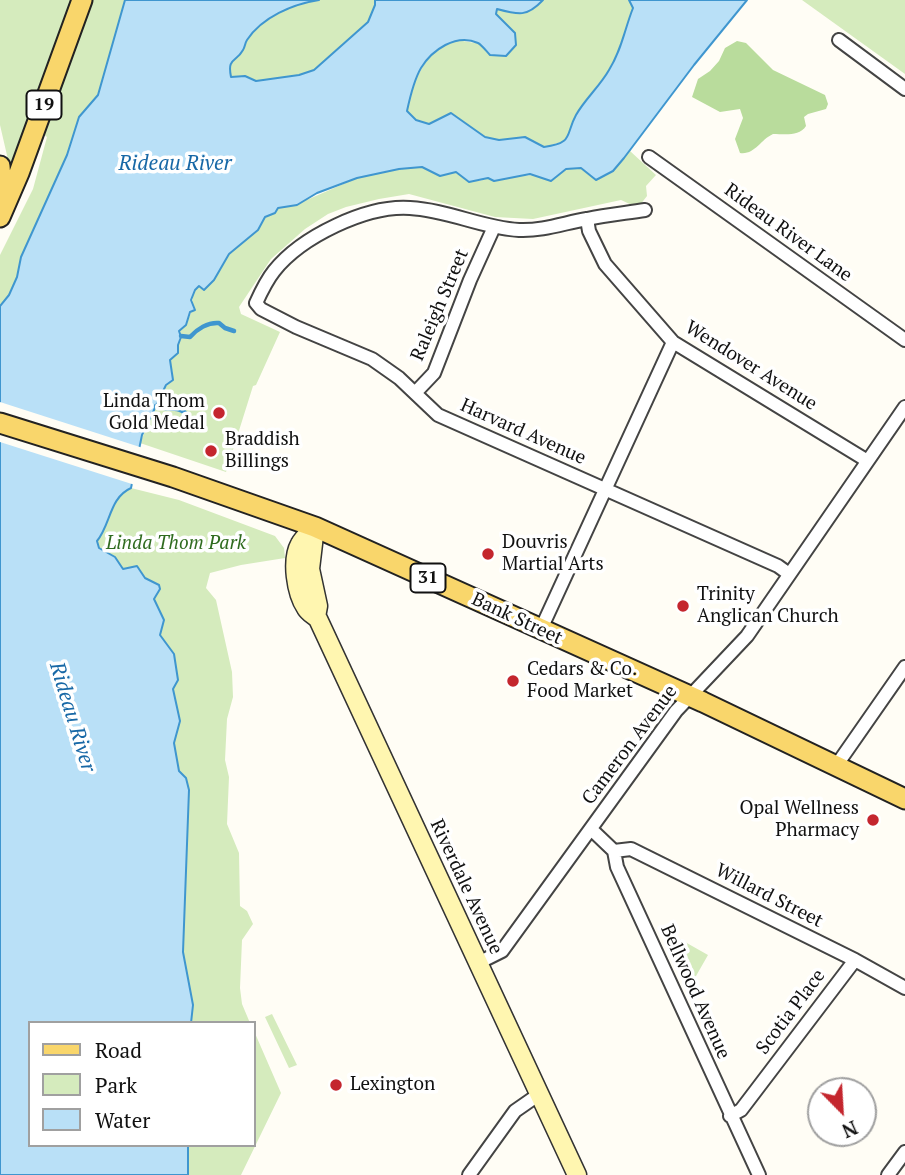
<!DOCTYPE html>
<html>
<head>
<meta charset="utf-8">
<style>
  body { margin:0 }
  #map { position:relative; width:905px; height:1175px; overflow:hidden; background:#fffdf5; font-family:"PT Serif",serif }
  canvas { display:block }
  .legend { position:absolute; left:28px; top:1021px; width:228px; height:126px; box-sizing:border-box; background:#fff; border:2px solid #a0a0a0; margin:0; padding:9px 12px; list-style:none; font-size:21px; color:#111 }
  .legend li { display:flex; align-items:center; gap:14px; height:35px }
  .legend b { width:35px; border:2px solid #a0a0a0 }
  .north { position:absolute; left:807px; top:1077px; width:70px; height:70px; box-sizing:border-box; background:#fff; border:2px solid #a0a0a0; border-radius:50%; rotate:156deg; font-size:19px; font-weight:700; line-height:28px; text-align:center; color:#111 }
  .north::after { content:''; display:block; margin:auto; width:24px; height:32px; background:#c4262e; clip-path:polygon(50% 0,100% 100%,50% 72%,0 100%) }
</style>
</head>
<body>
<div id="map">
<canvas width="905" height="1175"></canvas>
<ul class="legend">
<li><b style="height:9px;background:#f9d66b"></b>Road</li>
<li><b style="height:19px;background:#d5ebbd"></b>Park</li>
<li><b style="height:19px;background:#b9e0f7"></b>Water</li>
</ul>
<div class="north">N</div>
</div>
<script>
const ctx = document.querySelector('canvas').getContext('2d');
ctx.lineJoin = 'round';
function fillPath(path, color) {
  ctx.fillStyle = color;
  ctx.fill(path, 'evenodd');
}
function trace(path, color, width, dash) {
  ctx.strokeStyle = color;
  ctx.lineWidth = width;
  ctx.lineCap = dash ? 'butt' : 'round';
  ctx.setLineDash(dash || []);
  ctx.stroke(path);
}
function label(font, color, halo, rows, align = 'center') {
  ctx.font = font + ' "PT Serif",serif';
  ctx.lineWidth = 7;
  ctx.setLineDash([]);
  ctx.textBaseline = 'middle';
  ctx.strokeStyle = halo;
  ctx.fillStyle = color;
  for (const [text, x, y, turn = 0] of rows) {
    ctx.save();
    ctx.translate(x, y);
    ctx.rotate((+turn || 0) * Math.PI / 180);
    ctx.textAlign = isNaN(turn) ? turn : align;
    if (halo) ctx.strokeText(text, 0, 0);
    ctx.fillText(text, 0, 0);
    ctx.restore();
  }
}
const green = new Path2D(`
  M0,0H73L12,164H9L0,125Z
  M92,0H125L98,95L79,117L67,155L21,257L17,277L9,295L0,306V255L33,189L47,137L43,134Z
  M319,0H375V5L368,22L314,70L299,75L256,81L245,76L231,77C227,58 235,63 243,50C245,47 245,43 247,40C262,17 293,4 319,0Z
  M543,0H629L633,8C628,21 627,33 623,46C613,73 588,92 576,115C571,124 570,132 565,141L544,147L525,137L499,140L485,137L451,113L429,124L416,120L407,111C412,84 425,49 455,41C463,40 469,43 477,43C489,43 504,36 515,33L496,14L497,9C515,14 530,14 543,0Z
  M802,0H905V74Z
  M630,151L656,175L646,186L647,196L640,205L634,206L621,200L533,219L495,217L409,194L379,199L346,207L328,214L305,229L271,259L239,307L241,314L280,332L256,385L253,386L226,472L140,443L157,403L173,374L170,360C176,353 181,341 179,331C185,326 192,315 192,306C193,297 191,293 199,286L203,290L214,280L229,254L258,230L265,217L278,208L309,199L357,178L399,169L422,167L436,174L456,172C465,180 476,184 488,178C505,186 524,167 551,180L566,169L581,168L590,176L613,171Z
  M131,488L179,500L275,536L284,548L285,558L241,565L210,573L206,588L216,600L232,672L233,697L227,719L225,760L229,777L227,824L239,853L240,906L247,911L253,924L242,940L240,988L242,1004L250,1023H191L193,1005L183,952L186,778L179,772L174,742L180,721L173,689L178,680L174,654L160,635L164,620L154,599L160,589L145,578L140,569L129,567L123,569L118,564L115,557L99,548L97,541C111,524 109,498 131,488Z
  M662,929L708,955L688,990Z
  M272,1014L297,1065L289,1068L265,1017Z
  M254,1031L281,1093L241,1175H188V1145H254Z`);
const forest = new Path2D(`
  M737,41L746,43L773,70L825,95L828,104L826,109L808,114L804,117L806,126C799,137 784,134 773,134C760,140 755,155 740,153L735,139L743,118L740,109L720,112L692,97L698,79L710,71L719,61L725,48Z`);
const water = new Path2D(`
  M125,0H319C293,4 262,17 247,40C245,43 245,47 243,50C236,63 227,57 231,77L245,76L256,81L299,75L314,70L368,22L375,5V0H543C527,17 519,15 497,9L496,14L515,33L516,45L506,56L490,55C487,52 482,45 478,43C456,33 432,50 421,68C414,80 410,97 407,111L416,120L429,124L451,113L485,137L499,140L525,137L544,147C574,143 565,135 576,115C585,99 600,86 609,70C622,49 624,31 633,8L629,0H747L694,65L624,158L613,171L596,180L581,168L566,169L551,181L530,174L494,181L488,178L469,182L456,172L440,176L422,167L399,169L357,178L317,193L297,205L278,208L275,213L265,217L258,230L229,254L214,280L204,290L199,286L195,290L191,300L195,310L190,312L186,325L179,331L181,337L178,345V353L170,360L173,380L166,385L142,435L131,488C109,498 111,524 97,541L99,548L115,557L123,569L137,566L145,578L159,585L160,589L154,599L164,620L160,635L174,654L178,680L173,689L180,721L174,743L179,771L186,778L189,790L183,952L193,1005L191,1023H30V1145H188V1175H0V306L9,295L17,277L21,257L67,155L79,117L98,95Z`);
const pier = new Path2D(`
  M0,402L143,448L135,485L0,442Z`);
const stream = new Path2D(`
  M181,336L190,337C197,329 208,322 219,323L225,328L234,331
  M156,406C167,411 179,404 189,417`);
const street = new Path2D(`
  M839,40L905,89
  M649,157L905,340
  M645,210C626,213 606,215 587,219C564,223 543,231 519,230C482,228 448,210 410,208C366,205 301,237 274,271C266,281 261,292 256,303L261,309L296,327L372,359L399,378L438,415L778,566L789,574
  M587,219L589,231L605,264L673,342L866,460
  M415,393L434,373L470,280L494,227
  M541,629L673,342
  M836,766L905,667
  M592,830L614,851L617,867L759,1175
  M614,851L631,849L855,960L905,988
  M478,963L502,951L676,711L747,636L905,407
  M730,1116L741,1110L855,960
  M469,1175L515,1111L538,1095
  M888,1175L905,1152`);
const secondary = new Path2D(`
  M315,527C310,532 303,538 300,544C291,560 296,593 306,608C309,613 314,615 318,619L577,1175
  M315,527L310,569L318,606L316,617`);
const primary = new Path2D(`
  M0,166L3,205
  M0,217L19,173L82,0
  M0,423L173,477L315,527L703,702L905,799`);
const markers = [
  [219,413,7,"#c4262e"],
  [211,451,7,"#c4262e"],
  [488,554,7,"#c4262e"],
  [683,606,7,"#c4262e"],
  [513,681,7,"#c4262e"],
  [873,820,7,"#c4262e"],
  [336,1085,7,"#c4262e"]
];
const shields = [
  [44,105,35],
  [428,578,35]
];
const shieldNames = [
  ["19",44,105],
  ["31",428,578]
];
const streetNames = [
  ["Rideau River Lane",788,233,36],
  ["Raleigh Street",440,305,-67],
  ["Wendover Avenue",751,366,32],
  ["Harvard Avenue",523,432,24],
  ["Bank Street",517,619,25],
  ["Cameron Avenue",630,745,-53],
  ["Riverdale Avenue",466,887,65],
  ["Willard Street",769,896,27],
  ["Bellwood Avenue",695,992,66],
  ["Scotia Place",791,1012,-53]
];
const poiNames = [
  ["Linda Thom",205,402,"right"],
  ["Gold Medal",205,424,"right"],
  ["Braddish",225,440],
  ["Billings",225,462],
  ["Douvris",502,543],
  ["Martial Arts",502,565],
  ["Trinity",697,595],
  ["Anglican Church",697,617],
  ["Cedars & Co.",527,670],
  ["Food Market",527,692],
  ["Opal Wellness",859,809,"right"],
  ["Pharmacy",859,831,"right"],
  ["Lexington",350,1085]
];
const parkNames = [
  ["Linda Thom Park",176,544]
];
const waterNames = [
  ["Rideau River",175,164],
  ["Rideau River",72,717,73]
];
fillPath(green, '#d5ebbd');
fillPath(forest, '#b9dc9c');
fillPath(water, '#b9e0f7');
trace(water, '#3f96cf', 2);
fillPath(pier, '#fffdf5');
trace(stream, '#3f96cf', 4.5);
trace(street, '#444', 16);
trace(secondary, '#333', 21);
trace(primary, '#222', 23);
trace(street, '#fff', 12);
trace(secondary, '#fff6b0', 18);
trace(primary, '#f9d66b', 19);
for (const [x, y, r, color] of markers) {
  const dot = new Path2D();
  dot.arc(x, y, r, 0, 2 * Math.PI);
  ctx.fillStyle = color;
  ctx.fill(dot);
  trace(dot, '#fff', 2.5);
}
for (const [x, y, w] of shields) {
  const box = new Path2D();
  box.roundRect(x - w / 2, y - 14.5, w, 29, 5);
  ctx.fillStyle = '#fff';
  ctx.fill(box);
  trace(box, '#111', 2);
}
label('bold 18px', '#111', null, shieldNames);
label('19px', '#111', '#fff', streetNames);
label('19px', '#111', '#fff', poiNames, 'left');
label('italic 19px', '#2f6b1f', '#fff', parkNames);
label('italic 21px', '#1768a6', '#fff', waterNames);
</script>
</body>
</html>
